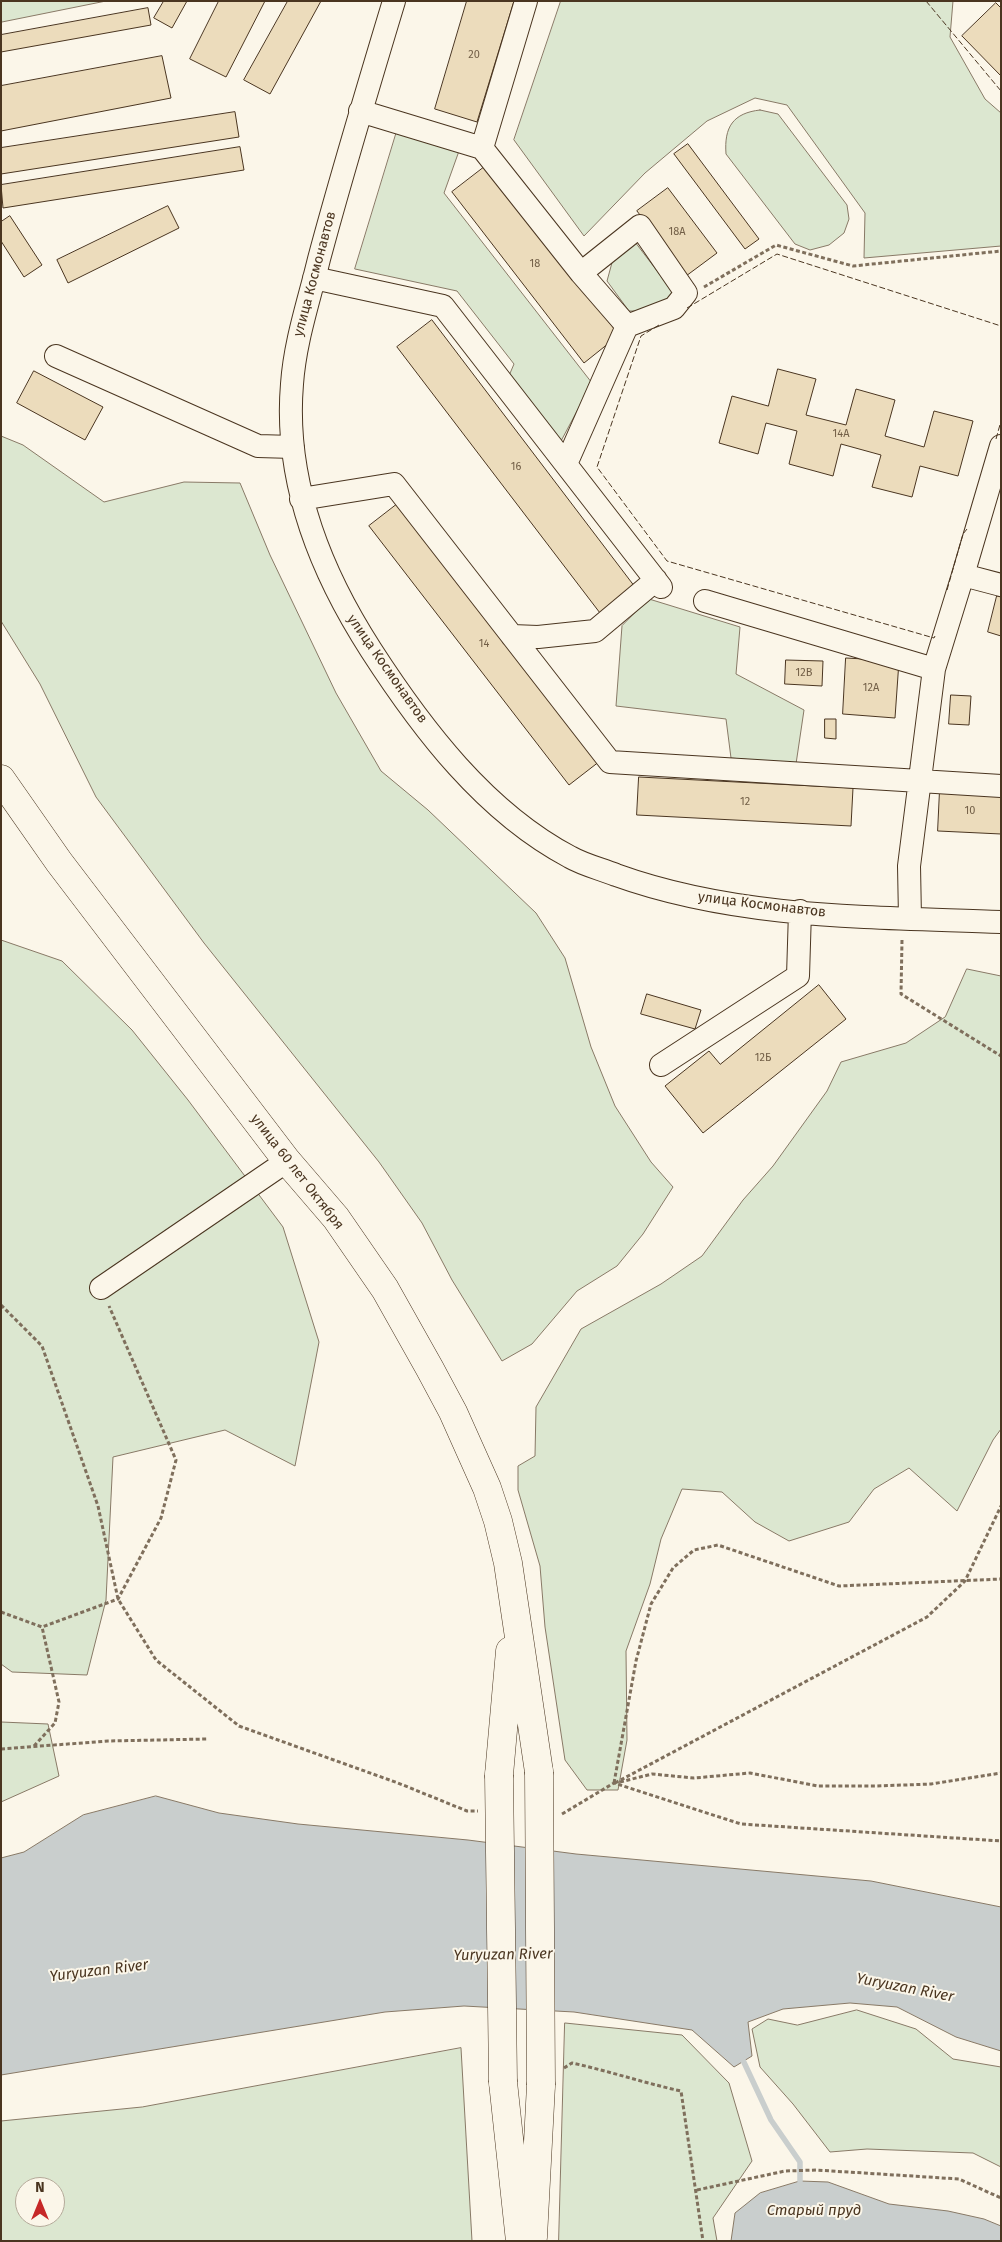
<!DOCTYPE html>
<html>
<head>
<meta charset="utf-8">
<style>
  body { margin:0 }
  #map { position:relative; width:1002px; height:2242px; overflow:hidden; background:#fbf6e9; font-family:"Fira Sans",sans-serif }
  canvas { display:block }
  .frame { position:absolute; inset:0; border:2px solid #4a3520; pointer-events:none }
  .north { position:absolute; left:15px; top:2177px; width:50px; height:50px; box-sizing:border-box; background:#fbf6e9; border:1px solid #b4a999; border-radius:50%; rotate:0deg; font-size:14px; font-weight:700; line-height:20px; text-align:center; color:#4a3520 }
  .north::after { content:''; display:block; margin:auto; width:18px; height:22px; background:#c62828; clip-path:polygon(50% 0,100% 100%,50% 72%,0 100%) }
</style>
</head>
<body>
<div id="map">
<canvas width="1002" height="2242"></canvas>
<div class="frame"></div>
<div class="north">N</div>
</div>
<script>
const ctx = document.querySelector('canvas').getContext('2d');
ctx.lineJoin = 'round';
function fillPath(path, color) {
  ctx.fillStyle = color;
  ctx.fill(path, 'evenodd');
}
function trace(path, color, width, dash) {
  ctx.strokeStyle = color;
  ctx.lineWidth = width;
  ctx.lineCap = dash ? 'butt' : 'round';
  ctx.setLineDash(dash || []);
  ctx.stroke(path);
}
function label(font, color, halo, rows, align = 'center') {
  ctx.font = font + ' "Fira Sans",sans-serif';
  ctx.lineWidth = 4;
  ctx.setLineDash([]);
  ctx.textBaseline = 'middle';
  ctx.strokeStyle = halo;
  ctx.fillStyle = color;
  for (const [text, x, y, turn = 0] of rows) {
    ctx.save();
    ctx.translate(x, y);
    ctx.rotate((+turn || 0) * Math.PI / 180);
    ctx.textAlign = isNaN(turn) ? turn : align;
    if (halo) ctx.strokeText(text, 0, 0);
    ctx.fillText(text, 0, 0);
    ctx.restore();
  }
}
const green = new Path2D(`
  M1,1H106L2,22Z
  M561,1H953L950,37L985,99L1001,113V246L864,258L865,213L787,105L755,98L707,121L645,173L584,236L514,140Z
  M760,110L778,114L847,205L849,219L844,233L829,245L810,250L795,244L726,154C724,127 733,113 760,110Z
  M397,131L459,151L444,193L592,383L561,441L508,378L514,364L457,291L355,269Z
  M635,242L674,293L654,311H629L607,281L613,259Z
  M1,436L23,445L104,502L184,482L240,483L270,555L336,693L381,771L428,810L536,913L565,958L591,1047L615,1106L651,1162L673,1187L643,1234L617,1266L577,1291L532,1344L502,1361L452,1280L422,1223L379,1162L204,943L96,797L40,684L1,621Z
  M649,599L740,627L736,674L804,710L796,764L731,758L726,719L616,706L622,626Z
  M1,940L62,961L132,1030L188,1100L283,1227L319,1342L295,1466L225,1430L113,1457L106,1600L87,1675L12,1672L1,1664Z
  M967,969L1001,976V1429L993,1440L957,1511L909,1468L874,1489L849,1522L789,1541L755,1522L722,1492L682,1489L661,1539L650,1584L626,1651L627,1740L618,1790H587L565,1760L545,1627L540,1566L518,1490V1466L535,1456L536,1407L581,1329L661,1284L702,1256L743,1200L773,1166L827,1091L841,1062L906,1043L945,1017Z
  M1,1722L48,1724L59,1776L1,1802Z
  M857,2010L916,2029L953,2059L1001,2067V2167L973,2153L867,2149L830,2152L793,2104L760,2067L752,2029L768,2019L797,2025Z
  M565,2023L682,2035L729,2083L752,2161L713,2218L717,2241H559Z
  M461,2048L472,2241H1V2121L142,2107ZM25,2187H55V2217H25Z`);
const water = new Path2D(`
  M156,1796L219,1813L298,1824L468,1840L576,1854L871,1881L1001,1907V2051L956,2037L897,2007L850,2003L783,2009L748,2022L752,2056L734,2067L692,2030L574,2012L464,2006L385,2012L1,2075V1858L24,1852L83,1815Z
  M800,2181L828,2182L889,2204L948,2211L984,2219L1001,2226V2241H731L735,2213L760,2193Z`);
const stream = new Path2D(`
  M741,2056L771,2120L800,2162V2181`);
const building = new Path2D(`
  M164,1H187L172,28L154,18Z
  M219,1H265L226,77L190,59Z
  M288,1H321L270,94L244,80Z
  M467,1H514L477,122L435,109Z
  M996,3L1001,8V76L962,36Z
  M148,8L151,25L1,52V35Z
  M162,56L171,98L1,131V86Z
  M235,112L239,137L1,174V148Z
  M688,144L759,239L745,249L674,154Z
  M240,147L244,170L3,208L1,185Z
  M487,165L619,335L584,363L452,192Z
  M668,188L717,253L686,276L637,211Z
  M168,206L179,228L68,283L57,260Z
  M10,216L42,265L24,277L1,241V222Z
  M432,320L635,587L600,613L397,347Z
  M778,369L816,379L806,415L846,425L856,389L895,400L885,436L924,447L934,411L973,421L958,476L920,466L912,497L872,487L881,455L841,444L833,476L789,464L797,431L766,423L758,454L719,443L732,396L768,406Z
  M34,371L103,407L85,440L17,403Z
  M400,502L600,761L569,785L369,526Z
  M997,596L1001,597V636L988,632Z
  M846,658L899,661L895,718L843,714Z
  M786,660L823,661L822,686L785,684Z
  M951,695L971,696L969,725L949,724Z
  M825,719H836V739L825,738Z
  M639,777L853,788L851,826L637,815Z
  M940,789L1001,791V834L938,831Z
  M819,985L846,1019L703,1133L665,1086L709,1051L720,1064Z
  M647,994L701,1010L695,1029L641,1014Z`);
const path = new Path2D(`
  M704,287L776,245L853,266L1001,251
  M902,940L901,994L1001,1056
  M1,1305L42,1346L98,1506L118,1599L156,1660L239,1726L398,1783L467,1811H478
  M1,1612L42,1627L118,1599L161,1518L176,1460L109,1306
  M34,1746L55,1723L59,1702L42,1627
  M1,1749L108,1741L207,1739
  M620,1782L652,1774L694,1778L750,1773L818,1786H877L931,1784L1001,1773
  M614,1783L636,1661L651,1604L673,1568L694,1550L718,1545L839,1586L1001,1579
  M615,1783L927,1617L965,1581L1001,1506
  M562,1814L614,1783L741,1824L1001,1841
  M564,2068L572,2063C609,2071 644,2083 681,2091L703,2241
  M697,2190L785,2171L816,2170L959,2179L1001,2198`);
const minor = new Path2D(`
  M394,1C368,87 342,173 319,259C309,301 295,341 292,384C284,479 320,571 371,650C422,729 485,812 570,857C584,865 601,869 616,875C738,919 873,917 1001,922
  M360,111L482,148L526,1
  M482,148L581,273L627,326
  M314,278L443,306L661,587
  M56,356L258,446L293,447
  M566,464L627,326L674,308L686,293L640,226L581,273
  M301,499L394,484L610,762L1001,786
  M963,575L1001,446
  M705,601L934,669
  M512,636L538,637L595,631L656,580
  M910,918L909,866L934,669L963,575L1001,585
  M661,1065L798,976L800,911
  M101,1288L287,1161`);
const major = new Path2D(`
  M1,779L59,862L287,1161L336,1218L385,1289L430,1369L453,1412L487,1488L498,1521L508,1563L539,1772
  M499,1775L510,1651
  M503,2082L520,2241
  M533,2237L541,2085`);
const majorBridge = new Path2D(`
  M539,1772L541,2085
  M499,1775L503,2082`);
const fence = new Path2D(`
  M926,1L1001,91
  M687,308L777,254L1001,326
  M659,325L641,336L597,467L667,561L934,638L935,636
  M996,439L1001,421
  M947,590L963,534L967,529`);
const numberNames = [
  ["20",474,55],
  ["18А",677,232],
  ["18",535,264],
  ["14А",841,434],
  ["16",516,467],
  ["14",484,644],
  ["12В",804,673],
  ["12А",871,688],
  ["12",745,802],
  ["10",970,811],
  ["12Б",763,1058]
];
const streetNames = [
  ["улица Космонавтов",315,274,-75],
  ["улица Космонавтов",387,669,55],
  ["улица Космонавтов",762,905,7],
  ["улица 60 лет Октября",297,1172,52]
];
const waterNames = [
  ["Yuryuzan River",503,1955,-1],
  ["Yuryuzan River",99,1971,-7],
  ["Yuryuzan River",905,1988,11],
  ["Старый пруд",814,2211]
];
fillPath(green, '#dce7d0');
trace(green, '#887966', 1);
fillPath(water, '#c9cecd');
trace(water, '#887966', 1);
trace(stream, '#c9cecd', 5.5);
fillPath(building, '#ecdcbc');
trace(building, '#4a3520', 1);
trace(minor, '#4a3520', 24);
trace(major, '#4a3520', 29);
trace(path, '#7f6f5c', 3, [4, 2.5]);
trace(minor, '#fbf6e9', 22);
trace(major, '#fbf6e9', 28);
trace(majorBridge, '#4a3520', 29, []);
trace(majorBridge, '#fbf6e9', 28);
trace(fence, '#4a3520', 1, [6, 2.5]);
label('11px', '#725f47', null, numberNames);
label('14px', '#4a3520', '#fbf6e9', streetNames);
label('italic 15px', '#4a3520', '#fbf6e9', waterNames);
</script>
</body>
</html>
